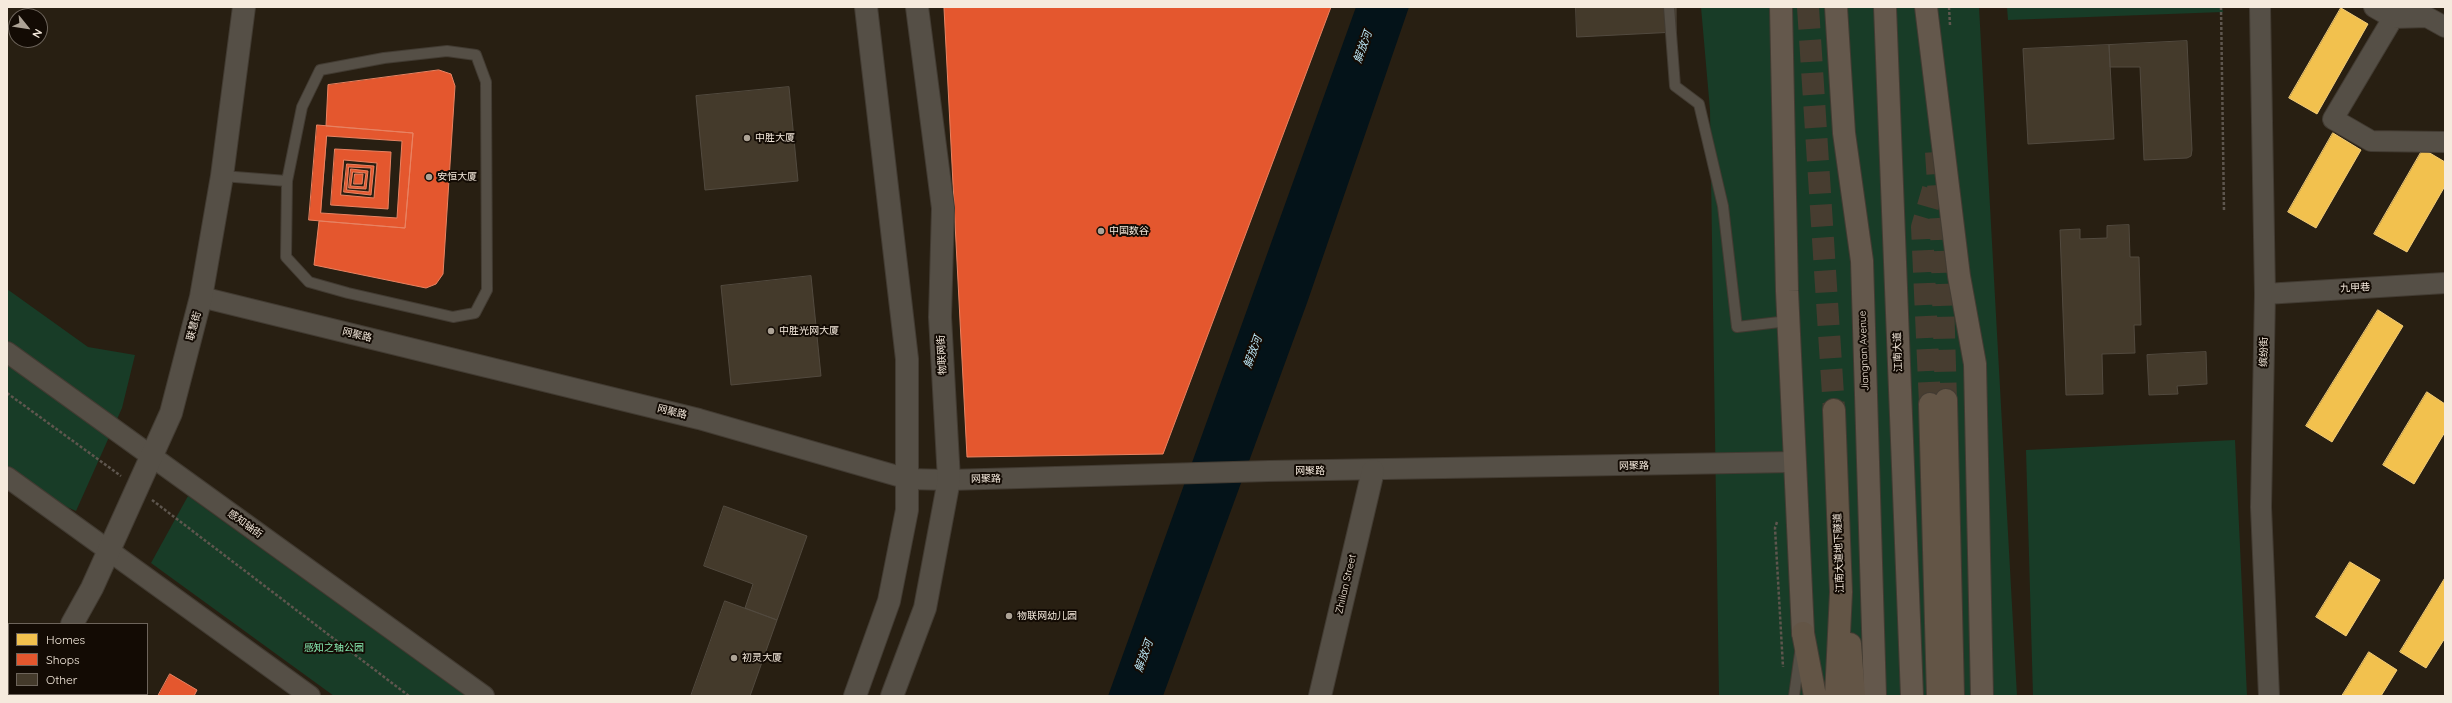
<!DOCTYPE html>
<html>
<head>
<meta charset="utf-8">
<style>
  body { margin:0 }
  #map { position:relative; width:2452px; height:703px; overflow:hidden; background:#281f12; font-family:Quicksand,sans-serif }
  canvas { display:block }
  .frame { position:absolute; inset:0; border:8px solid #f5eadd; pointer-events:none }
  .legend { position:absolute; left:8px; top:623px; width:140px; height:72px; box-sizing:border-box; background:#130b04; border:1px solid #6d645b; margin:0; padding:5px 7px; list-style:none; font-size:12px; color:#f5eadd }
  .legend li { display:flex; align-items:center; gap:8px; height:20px }
  .legend b { width:20px; border:1px solid #6d645b }
  .north { position:absolute; left:8px; top:8px; width:40px; height:40px; box-sizing:border-box; background:#130b04; border:1px solid #6d645b; border-radius:50%; rotate:120deg; font-size:11px; font-weight:700; line-height:16px; text-align:center; color:#f5eadd }
  .north::after { content:''; display:block; margin:auto; width:14px; height:18px; background:#ada396; clip-path:polygon(50% 0,100% 100%,50% 72%,0 100%) }
</style>
</head>
<body>
<div id="map">
<canvas width="2452" height="703"></canvas>
<div class="frame"></div>
<ul class="legend">
<li><b style="height:11px;background:#f2c14e"></b>Homes</li>
<li><b style="height:11px;background:#e4572e"></b>Shops</li>
<li><b style="height:11px;background:#443a2b"></b>Other</li>
</ul>
<div class="north">N</div>
</div>
<script>
const ctx = document.querySelector('canvas').getContext('2d');
ctx.lineJoin = 'round';
function fillPath(path, color) {
  ctx.fillStyle = color;
  ctx.fill(path, 'evenodd');
}
function trace(path, color, width, dash) {
  ctx.strokeStyle = color;
  ctx.lineWidth = width;
  ctx.lineCap = dash ? 'butt' : 'round';
  ctx.setLineDash(dash || []);
  ctx.stroke(path);
}
function label(font, color, halo, rows, align = 'center') {
  ctx.font = font + ' Quicksand,"Noto Sans SC",sans-serif';
  ctx.lineWidth = 4;
  ctx.setLineDash([]);
  ctx.textBaseline = 'middle';
  ctx.strokeStyle = halo;
  ctx.fillStyle = color;
  for (const [text, x, y, turn = 0] of rows) {
    ctx.save();
    ctx.translate(x, y);
    ctx.rotate((+turn || 0) * Math.PI / 180);
    ctx.textAlign = isNaN(turn) ? turn : align;
    if (halo) ctx.strokeText(text, 0, 0);
    ctx.fillText(text, 0, 0);
    ctx.restore();
  }
}
const green = new Path2D(`
  M1701,7H1979L2017,696H1719L1710,110Z
  M2007,7H2222L2223,12L2008,20Z
  M7,289L88,347L135,355L122,408L76,511L53,501L7,472Z
  M2235,440L2247,696H2033L2026,450Z
  M188,496L466,696H334L151,563Z`);
const water = new Path2D(`
  M1356,7H1409L1307,303L1163,696H1108Z`);
const homes = new Path2D(`
  M2341,8L2368,24L2317,114L2289,98Z
  M2333,133L2361,150L2316,228L2288,212Z
  M2423,149L2445,162V186L2407,252L2374,234Z
  M2378,310L2403,326L2332,442L2306,426Z
  M2427,392L2445,404V432L2414,484L2383,465Z
  M2350,562L2380,580L2346,636L2316,617Z
  M2445,578V638L2426,668L2400,652Z
  M2369,652L2397,670L2381,696H2342Z`);
const shops = new Path2D(`
  M1331,7L1163,454L967,457L944,8Z
  M439,70L451,74L455,86L443,274L436,284L426,288L314,265L319,221L405,228L413,133L326,126L328,85Z
  M317,125L413,133L405,228L309,220Z
  M327,136L402,141L397,218L321,213Z
  M335,149L391,152L388,209L331,205Z
  M344,160L377,163L374,198L341,195Z
  M347,164L374,166L371,195L344,192Z
  M349,167L371,168L369,192L347,190Z
  M351,169L368,171L366,189L349,188Z
  M353,172L366,173L364,187L351,186Z
  M355,174H363L362,184H354Z
  M170,674L197,690L194,696H158Z`);
const building = new Path2D(`
  M1576,7H1676V32L1577,37Z
  M2187,41L2192,150L2191,156L2187,158L2144,160L2140,67H2110L2109,45Z
  M2109,45L2114,139L2028,144L2023,49Z
  M789,87L798,181L705,190L696,96Z
  M2129,225L2130,257H2139L2141,325H2134L2135,353L2102,354L2103,394L2066,395L2060,230L2080,229V239L2107,238V226Z
  M811,276L821,376L731,385L721,286Z
  M2206,352L2207,384L2177,386L2178,394L2149,395L2147,355Z
  M724,506L807,536L777,620L745,608L753,584L704,566Z
  M725,601L777,620L750,696H691Z`);
const highwayTunnel = new Path2D(`
  M1808,7L1834,410
  M1936,152L1941,229L1946,400
  M1930,404L1922,227L1933,189`);
const path = new Path2D(`
  M1949,7L1950,25
  M2221,7L2224,211
  M7,393L121,476
  M152,500L409,696
  M1777,522L1775,528L1783,667`);
const lane = new Path2D(`
  M1669,7L1675,86L1699,104L1723,206L1737,327L1788,321
  M447,51L476,55L486,82L487,290L475,313L453,317L348,293L309,282L286,257L287,181L302,107L320,70L384,58Z
  M222,176L287,181
  M1794,696L1800,653`);
const street = new Path2D(`
  M2260,7L2265,294L2261,507L2269,696
  M2374,7L2393,18
  M2445,27L2427,17L2393,18L2333,119L2371,141L2445,142
  M2265,294L2445,283
  M201,297L699,419L908,479L949,480L1269,471L1794,462
  M7,352L484,696
  M7,477L310,696`);
const secondary = new Path2D(`
  M72,624L92,588L171,413L201,297L222,176L244,7
  M33,696L34,694
  M855,696L889,601L907,510V359L866,7
  M892,696L925,608L949,480L940,317L943,208L917,7
  M1320,696L1373,471`);
const primary = new Path2D(`
  M1781,7L1787,291L1803,633
  M1836,7L1844,133L1862,261L1875,696
  M1885,7L1912,696
  M1926,7L1959,276L1975,364L1982,696`);
const highway = new Path2D(`
  M1946,400L1953,696
  M1930,404L1938,696
  M1834,410L1841,592L1836,696
  M1803,633L1815,696
  M1850,644L1854,696`);
const markers = [
  [747,138,4,"#ada396"],
  [429,177,4,"#ada396"],
  [1101,231,4,"#ada396"],
  [771,331,4,"#ada396"],
  [1009,616,4,"#ada396"],
  [734,658,4,"#ada396"]
];
const poiNames = [
  ["中胜大厦",755,138],
  ["安恒大厦",437,177],
  ["中国数谷",1109,231],
  ["中胜光网大厦",779,331],
  ["物联网幼儿园",1017,616],
  ["初灵大厦",742,658]
];
const streetNames = [
  ["九甲巷",2355,288,-3],
  ["联慧街",194,326,-75],
  ["网聚路",357,335,14],
  ["Jiangnan Avenue",1864,351,-92],
  ["江南大道",1898,352,-92],
  ["缤纷街",2264,352,-89],
  ["物联网街",942,355,-93],
  ["网聚路",672,412,14],
  ["网聚路",1634,466,-1],
  ["网聚路",1310,471],
  ["网聚路",986,479,-1],
  ["感知轴街",245,524,36],
  ["江南大道地下隧道",1839,553,-92],
  ["Zhilian Street",1346,584,-77]
];
const parkNames = [
  ["感知之轴公园",334,648]
];
const waterNames = [
  ["解放河",1363,47,-70],
  ["解放河",1253,352,-70],
  ["解放河",1144,656,-70]
];
fillPath(green, '#183c27');
fillPath(water, '#041319');
fillPath(homes, '#f2c14e');
trace(homes, '#f3cd79', 1);
fillPath(shops, '#e4572e');
trace(shops, '#e98362', 1);
fillPath(building, '#443a2b');
trace(building, '#524a3f', 1);
trace(highwayTunnel, '#473d30', 22, [22, 11]);
trace(lane, '#423b32', 12);
trace(street, '#423b32', 22);
trace(secondary, '#423b32', 24);
trace(primary, '#423b32', 24);
trace(highway, '#423b32', 24);
trace(path, '#5e564e', 2.5, [3, 2]);
trace(lane, '#554f46', 10);
trace(street, '#554f46', 20);
trace(secondary, '#554f46', 22);
trace(primary, '#64584c', 22);
trace(highway, '#635546', 22);
for (const [x, y, r, color] of markers) {
  const dot = new Path2D();
  dot.arc(x, y, r, 0, 2 * Math.PI);
  ctx.fillStyle = color;
  ctx.fill(dot);
  trace(dot, '#130b04', 1.5);
}
label('10px', '#f5eadd', '#130b04', poiNames, 'left');
label('10px', '#f5eadd', '#130b04', streetNames);
label('10px', '#86e9b0', '#130b04', parkNames);
label('italic 11px', '#bae5f4', '#130b04', waterNames);
</script>
</body>
</html>
